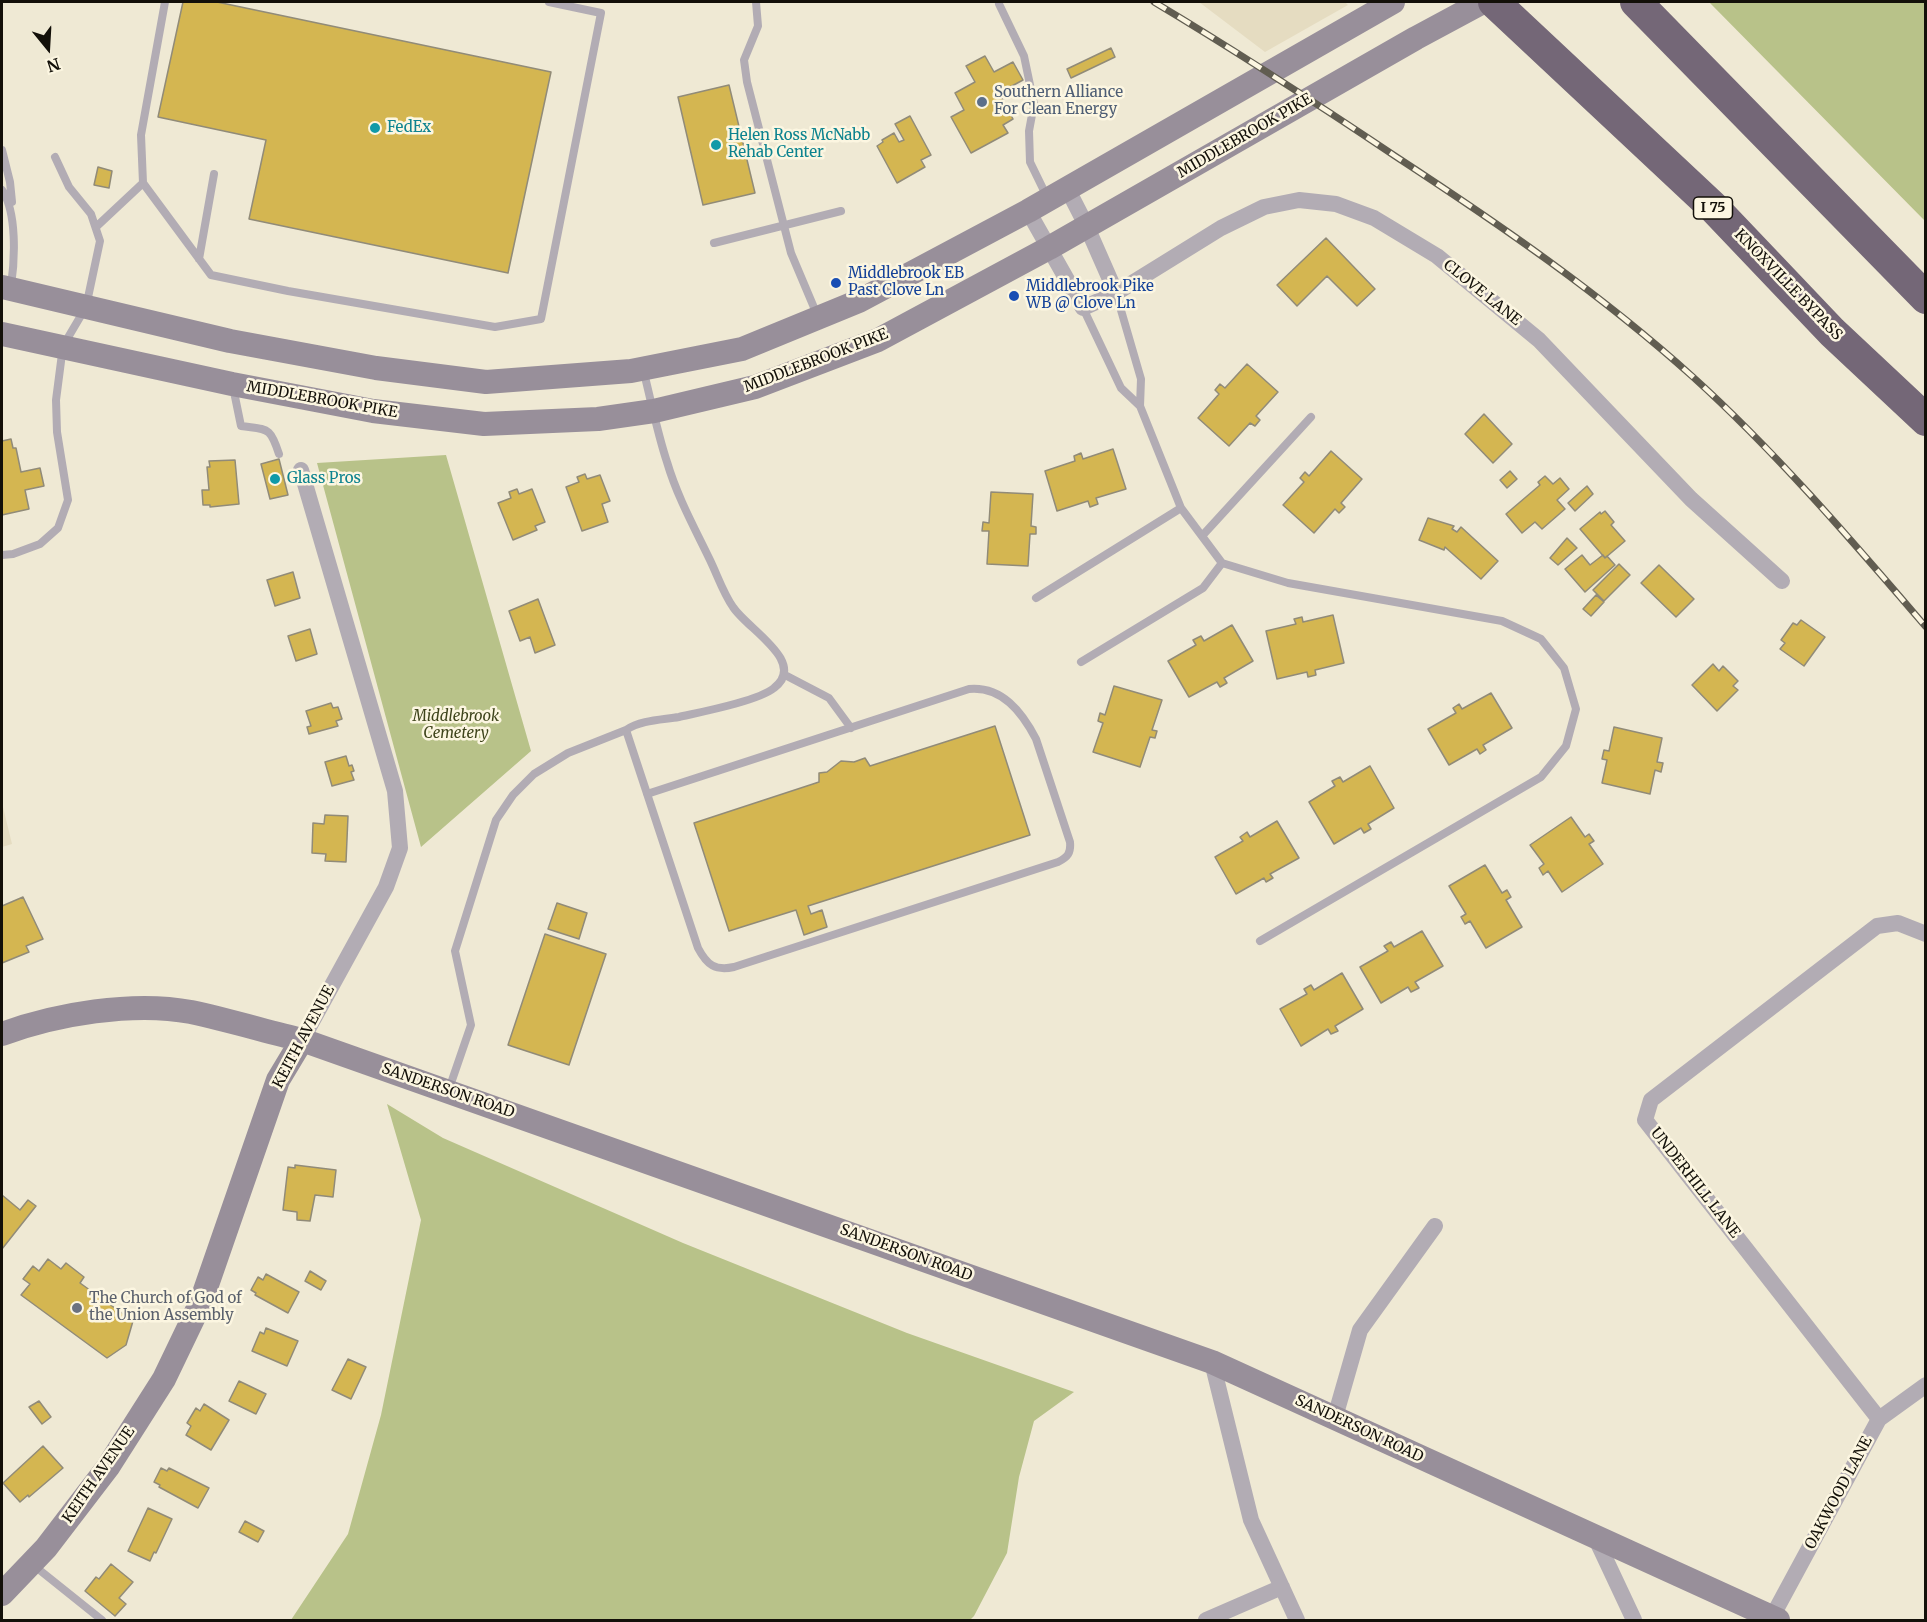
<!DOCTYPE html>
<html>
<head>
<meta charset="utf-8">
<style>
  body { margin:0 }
  #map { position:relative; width:1927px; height:1622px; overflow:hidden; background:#efe9d4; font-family:Merriweather,serif }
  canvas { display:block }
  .frame { position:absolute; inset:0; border:3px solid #131009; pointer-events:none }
  .north { position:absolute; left:18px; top:18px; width:60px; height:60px; -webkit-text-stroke:4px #fcf6e1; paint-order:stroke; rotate:162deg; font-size:16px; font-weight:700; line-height:24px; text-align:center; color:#131009 }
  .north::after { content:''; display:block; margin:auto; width:21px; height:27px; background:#131009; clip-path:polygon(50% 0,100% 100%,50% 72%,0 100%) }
</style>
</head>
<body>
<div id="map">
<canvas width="1927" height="1622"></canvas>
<div class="frame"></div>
<div class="north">N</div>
</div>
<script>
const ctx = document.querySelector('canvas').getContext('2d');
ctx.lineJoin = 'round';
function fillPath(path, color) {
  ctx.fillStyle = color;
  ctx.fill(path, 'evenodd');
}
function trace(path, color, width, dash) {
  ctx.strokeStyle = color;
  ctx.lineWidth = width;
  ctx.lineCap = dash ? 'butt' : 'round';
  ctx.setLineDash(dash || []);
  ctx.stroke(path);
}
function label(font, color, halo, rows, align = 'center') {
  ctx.font = font + ' Merriweather,serif';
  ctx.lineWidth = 5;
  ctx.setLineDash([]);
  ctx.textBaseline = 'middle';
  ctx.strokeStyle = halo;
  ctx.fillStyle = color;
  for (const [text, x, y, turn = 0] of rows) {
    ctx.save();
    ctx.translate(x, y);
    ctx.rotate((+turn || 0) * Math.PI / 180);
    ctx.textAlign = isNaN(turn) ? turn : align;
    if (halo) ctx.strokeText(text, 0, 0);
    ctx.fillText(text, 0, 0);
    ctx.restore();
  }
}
const built = new Path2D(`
  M1199,2H1345L1348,5L1265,52Z
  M2,803L12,844L2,847Z`);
const green = new Path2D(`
  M1709,2H1925V221Z
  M446,455L531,751L421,847L317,463Z
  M387,1104L443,1138L683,1243L907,1333L1074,1392L1034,1421L1019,1477L1007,1553L974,1616L970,1620H291L348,1534L381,1415L421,1220Z`);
const building = new Path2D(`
  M183,2H217L551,72L508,273L249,219L266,140L158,117Z
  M1111,48L1115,57L1071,78L1067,69Z
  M985,56L994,72L1013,62L1023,80L999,93L1013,119L1003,125L1008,133L971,153L951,117L964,110L955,93L975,82L966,66Z
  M729,85L755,193L703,205L678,97Z
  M910,116L931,155L921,160L925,167L897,183L877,146L883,142L882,140L894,133L899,142L904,140L895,124Z
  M98,167L112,171L109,188L94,185Z
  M1326,238L1375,289L1357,306L1327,276L1297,306L1277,285Z
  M1247,364L1278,392L1256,416L1260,420L1255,426L1250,423L1229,446L1198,418L1219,394L1215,390L1220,384L1225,388Z
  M1484,414L1512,444L1493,463L1465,434Z
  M11,439L13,448H16L21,472L40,468L44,486L25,490L29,509L2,515V441Z
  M1113,449L1126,489L1096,498L1098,504L1090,507L1088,501L1057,511L1045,471L1075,461L1074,456L1081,453L1083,459Z
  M1331,451L1362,479L1341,503L1345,507L1339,513L1335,509L1314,533L1283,505L1304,482L1300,478L1305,472L1309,476Z
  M279,459L288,495L270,499L261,464Z
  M235,460L239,504L210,507V505H203L202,490H209L207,467H210L209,461Z
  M1510,471L1517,479L1507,488L1500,480Z
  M585,474L587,479L600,475L610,501L602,504L608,522L582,531L566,487L579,482L577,477Z
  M1545,476L1553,484L1560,478L1569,489L1557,500L1565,509L1542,529L1535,522L1522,533L1506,514L1540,485L1538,482Z
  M1587,486L1593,494L1575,511L1568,503Z
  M517,489L519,494L532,489L545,522L535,526L537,530L513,540L498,503L511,498L509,492Z
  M991,492L1033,494L1031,526L1036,527V534H1030L1028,566L987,564L989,531H982L983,522L989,523Z
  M1605,511L1614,522L1611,525L1625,541L1605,558L1580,529L1600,512L1601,514Z
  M1428,518L1454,526L1452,529L1457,532L1461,527L1498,561L1481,579L1445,547L1444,550L1419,540Z
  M1567,538L1577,548L1558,565L1550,558Z
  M1582,555L1590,565L1603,555L1605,558L1607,556L1615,565L1585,592L1565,569Z
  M1619,564L1630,575L1604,601L1593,590Z
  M1659,565L1694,599L1676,617L1641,583Z
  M293,572L300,598L275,606L267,580Z
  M1596,595L1604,602L1591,616L1583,609Z
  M538,599L555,645L535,653L530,637L520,641L509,611Z
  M1333,615L1344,663L1315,670L1316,675L1308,677L1307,672L1277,679L1266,631L1296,624L1294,619L1302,617L1303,622Z
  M1801,620L1825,637L1804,666L1780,649L1785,643L1781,640L1793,623L1797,625Z
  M1232,625L1253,661L1224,678L1227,683L1220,687L1217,682L1189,697L1168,661L1196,645L1193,640L1201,636L1204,641Z
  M310,629L317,654L296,661L288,636Z
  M1713,664L1719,671L1723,666L1738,681L1733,686L1738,690L1717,711L1692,685Z
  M1114,686L1162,700L1152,730L1157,731L1155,738L1150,737L1140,767L1093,752L1103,723L1098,721L1100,713L1105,715Z
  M1491,693L1512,728L1483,745L1486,750L1480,754L1477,749L1449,765L1428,729L1456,713L1453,708L1459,704L1462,709Z
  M331,703L333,708L338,707L342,719L336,721L338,726L309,734L307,727L311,726L306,711Z
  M995,726L1030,835L808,906L811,914L822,910L827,927L804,935L796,910L729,931L694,823L819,782V773L827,772L841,761L854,762L865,758L870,766Z
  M1614,727L1662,738L1657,762L1663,763L1661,772L1655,770L1650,794L1602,783L1607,760L1602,759L1604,750L1609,751Z
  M346,756L349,766L352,765L354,771L351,772L354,780L332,786L325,762Z
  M1370,766L1394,808L1368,824L1371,829L1364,833L1361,828L1334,844L1309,802L1335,786L1332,781L1340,777L1343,782Z
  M325,815L348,816L346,862L325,861L326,854L312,853L313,823L324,824Z
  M1571,817L1585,837L1589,834L1594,841L1589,844L1603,864L1562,892L1548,871L1543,875L1539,868L1544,864L1530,845Z
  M1277,821L1299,858L1270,874L1273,878L1266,882L1264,878L1236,894L1215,857L1243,841L1240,837L1247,832L1250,837Z
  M1485,865L1502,893L1507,890L1511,897L1506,900L1522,927L1486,948L1470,921L1465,924L1461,917L1466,914L1449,886Z
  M23,897L43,939L26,946L29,952L2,963V906Z
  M557,903L587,913L579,939L548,929Z
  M1422,931L1443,966L1415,982L1419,988L1411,992L1408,987L1381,1003L1360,967L1388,951L1384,946L1391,942L1394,947Z
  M545,934L606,954L569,1065L508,1045Z
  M1342,973L1363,1009L1335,1026L1338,1031L1331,1034L1328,1029L1301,1046L1280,1009L1307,994L1304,989L1311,985L1314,990Z
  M295,1165L336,1170L333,1197L315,1195L310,1221L297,1220V1212L283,1210L288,1167L295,1168Z
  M2,1195L20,1210L28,1200L36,1206L2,1249Z
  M48,1259L61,1269L66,1263L84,1277L80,1283L133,1321L126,1345L107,1358L21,1295L30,1284L23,1279L33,1266L39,1271Z
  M310,1271L326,1281L321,1290L305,1281Z
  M266,1274L299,1292L288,1313L255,1295L256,1293L251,1290L258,1277L263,1280Z
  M266,1328L298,1341L287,1366L252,1351L260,1332L264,1334Z
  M348,1359L366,1367L351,1399L332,1390Z
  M239,1381L266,1394L256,1414L229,1401Z
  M39,1401L51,1417L42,1424L29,1407Z
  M204,1404L229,1420L211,1450L186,1435L191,1426L187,1423L196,1408L200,1411Z
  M43,1446L63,1468L29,1497L28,1495L20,1502L3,1483Z
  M161,1468L167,1471L169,1468L209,1488L198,1508L159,1487L160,1485L154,1482Z
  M148,1508L172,1519L156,1553L154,1552L150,1561L128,1551Z
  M245,1521L264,1531L258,1542L239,1532Z
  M111,1564L133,1582L119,1598L126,1604L115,1616L85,1591L96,1577L99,1579Z`);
const lane = new Path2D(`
  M165,2L141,135L143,183L211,275L288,291L495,327L541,319L601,13L549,2
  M756,2L758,26L744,60L747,82L791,253L818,317
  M999,4L1024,56L1034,104L1029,131L1030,162L1048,199
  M2,150L10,182L12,202
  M2,190C17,212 15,259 11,286
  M96,227L143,183
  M714,243L841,211
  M199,259L214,174
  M1116,293L1141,379L1140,406L1181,508L1222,563
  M1083,308L1121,388L1140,406
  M643,369C651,400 657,432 667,462C677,496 694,527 709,558C717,574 723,593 733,607C747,629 808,662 774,688C758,701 701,712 679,717C661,720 641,720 626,730L698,948C707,965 715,971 734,967L1058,862C1068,857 1071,853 1070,842L1036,739C1022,712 1002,686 969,689L647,794
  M233,387L241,426C268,430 270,426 279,454
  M1202,536L1311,417
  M2,555L13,554L40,544L58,528L68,500L57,432L56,400L63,346L86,307L100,241L91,214L69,187L55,157
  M1036,598L1181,508
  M1081,662L1203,588L1222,563L1288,583L1502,621L1541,639L1564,668L1576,709L1566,746L1541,777L1260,941
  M785,675L829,698L851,728
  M449,1089L471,1025L455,951L496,820L513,795L534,774L568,753L626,730
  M32,1564L102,1620`);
const street = new Path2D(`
  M1067,188L1087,227L1116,293
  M1028,211L1083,308L1116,293L1221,228L1264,207L1299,200L1336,204L1374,218L1437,256L1539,340L1691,499L1782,581
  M301,470L395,791L400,848L386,887L302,1040
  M1212,1362L1251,1520L1297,1620
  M1335,1417L1360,1330L1435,1226
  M1879,1419L1645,1120L1651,1100L1877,926L1898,923L1926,934
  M1596,1539L1634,1620
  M1772,1617L1879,1419L1926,1385
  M1206,1620L1282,1587`);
const secondary = new Path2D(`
  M2,287L230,341L376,368L486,382L631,371L742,349L859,301L1028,211L1393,2
  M2,334L232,384L373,411L484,424L598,419L654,411L755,387L878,340L1049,248L1416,38L1483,2
  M2,1034C56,1014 133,1001 191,1012C228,1020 265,1031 302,1040L1212,1362L1778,1620
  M2,1594L46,1548L108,1467L164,1379L201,1302L278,1080L302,1040`);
const highway = new Path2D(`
  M1494,2L1714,208L1832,332L1926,420
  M1636,2L1926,298`);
const rail = new Path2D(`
  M1154,2C1236,51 1316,103 1395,156C1499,224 1601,294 1693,377C1777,453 1852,541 1926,627`);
const markers = [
  [982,102,6,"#5c6f8a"],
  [375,128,6,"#0f9aa8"],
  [716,145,6,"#0f9aa8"],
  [836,283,6,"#1a4fb4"],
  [1014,296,6,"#1a4fb4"],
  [275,479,6,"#0f9aa8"],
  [77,1308,6,"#6b7280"]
];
const shields = [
  [1713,208,39]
];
const shieldNames = [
  ["I 75",1713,208]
];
const serviceNames = [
  ["Southern Alliance",994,93],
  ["For Clean Energy",994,110]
];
const cultureNames = [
  ["FedEx",387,128],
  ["Helen Ross McNabb",728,136],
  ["Rehab Center",728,153],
  ["Glass Pros",287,479]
];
const streetNames = [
  ["MIDDLEBROOK PIKE",1245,136,-30],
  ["KNOXVILLE BYPASS",1788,285,46],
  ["CLOVE LANE",1482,293,39],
  ["MIDDLEBROOK PIKE",816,361,-21],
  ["MIDDLEBROOK PIKE",322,400,10],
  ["KEITH AVENUE",304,1037,-62],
  ["SANDERSON ROAD",448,1091,19],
  ["UNDERHILL LANE",1695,1183,52],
  ["SANDERSON ROAD",906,1253,20],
  ["SANDERSON ROAD",1359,1429,25],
  ["KEITH AVENUE",99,1475,-55],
  ["OAKWOOD LANE",1839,1493,-62]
];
const transitNames = [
  ["Middlebrook EB",848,274],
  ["Past Clove Ln",848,291],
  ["Middlebrook Pike",1026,287],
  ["WB @ Clove Ln",1026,304]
];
const parkNames = [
  ["Middlebrook",456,717],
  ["Cemetery",456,734]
];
const worshipNames = [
  ["The Church of God of",89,1299],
  ["the Union Assembly",89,1316]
];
fillPath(built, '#e5dcc1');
fillPath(green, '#b8c289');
fillPath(building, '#d4b651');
trace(building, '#918b78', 1.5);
trace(lane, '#b2acb4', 8);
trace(street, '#b2acb4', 16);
trace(secondary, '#988f9a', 24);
trace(highway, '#746777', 32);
trace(rail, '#615d51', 7);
trace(rail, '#fcf6e1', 4.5, [14]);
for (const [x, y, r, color] of markers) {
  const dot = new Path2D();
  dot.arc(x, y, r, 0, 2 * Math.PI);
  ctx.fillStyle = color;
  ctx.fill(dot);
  trace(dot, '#fcf6e1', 2);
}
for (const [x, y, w] of shields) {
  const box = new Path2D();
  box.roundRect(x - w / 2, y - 11, w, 22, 4.5);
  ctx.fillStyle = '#fcf6e1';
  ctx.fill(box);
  trace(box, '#131009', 1.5);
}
label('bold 14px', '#131009', null, shieldNames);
label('15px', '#4e5e75', '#fcf6e1', serviceNames, 'left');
label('15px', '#0d838f', '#fcf6e1', cultureNames, 'left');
label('15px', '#131009', '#fcf6e1', streetNames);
label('15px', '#164399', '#fcf6e1', transitNames, 'left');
label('italic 15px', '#3e441b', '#fcf6e1', parkNames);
label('15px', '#5b616d', '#fcf6e1', worshipNames, 'left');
</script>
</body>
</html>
